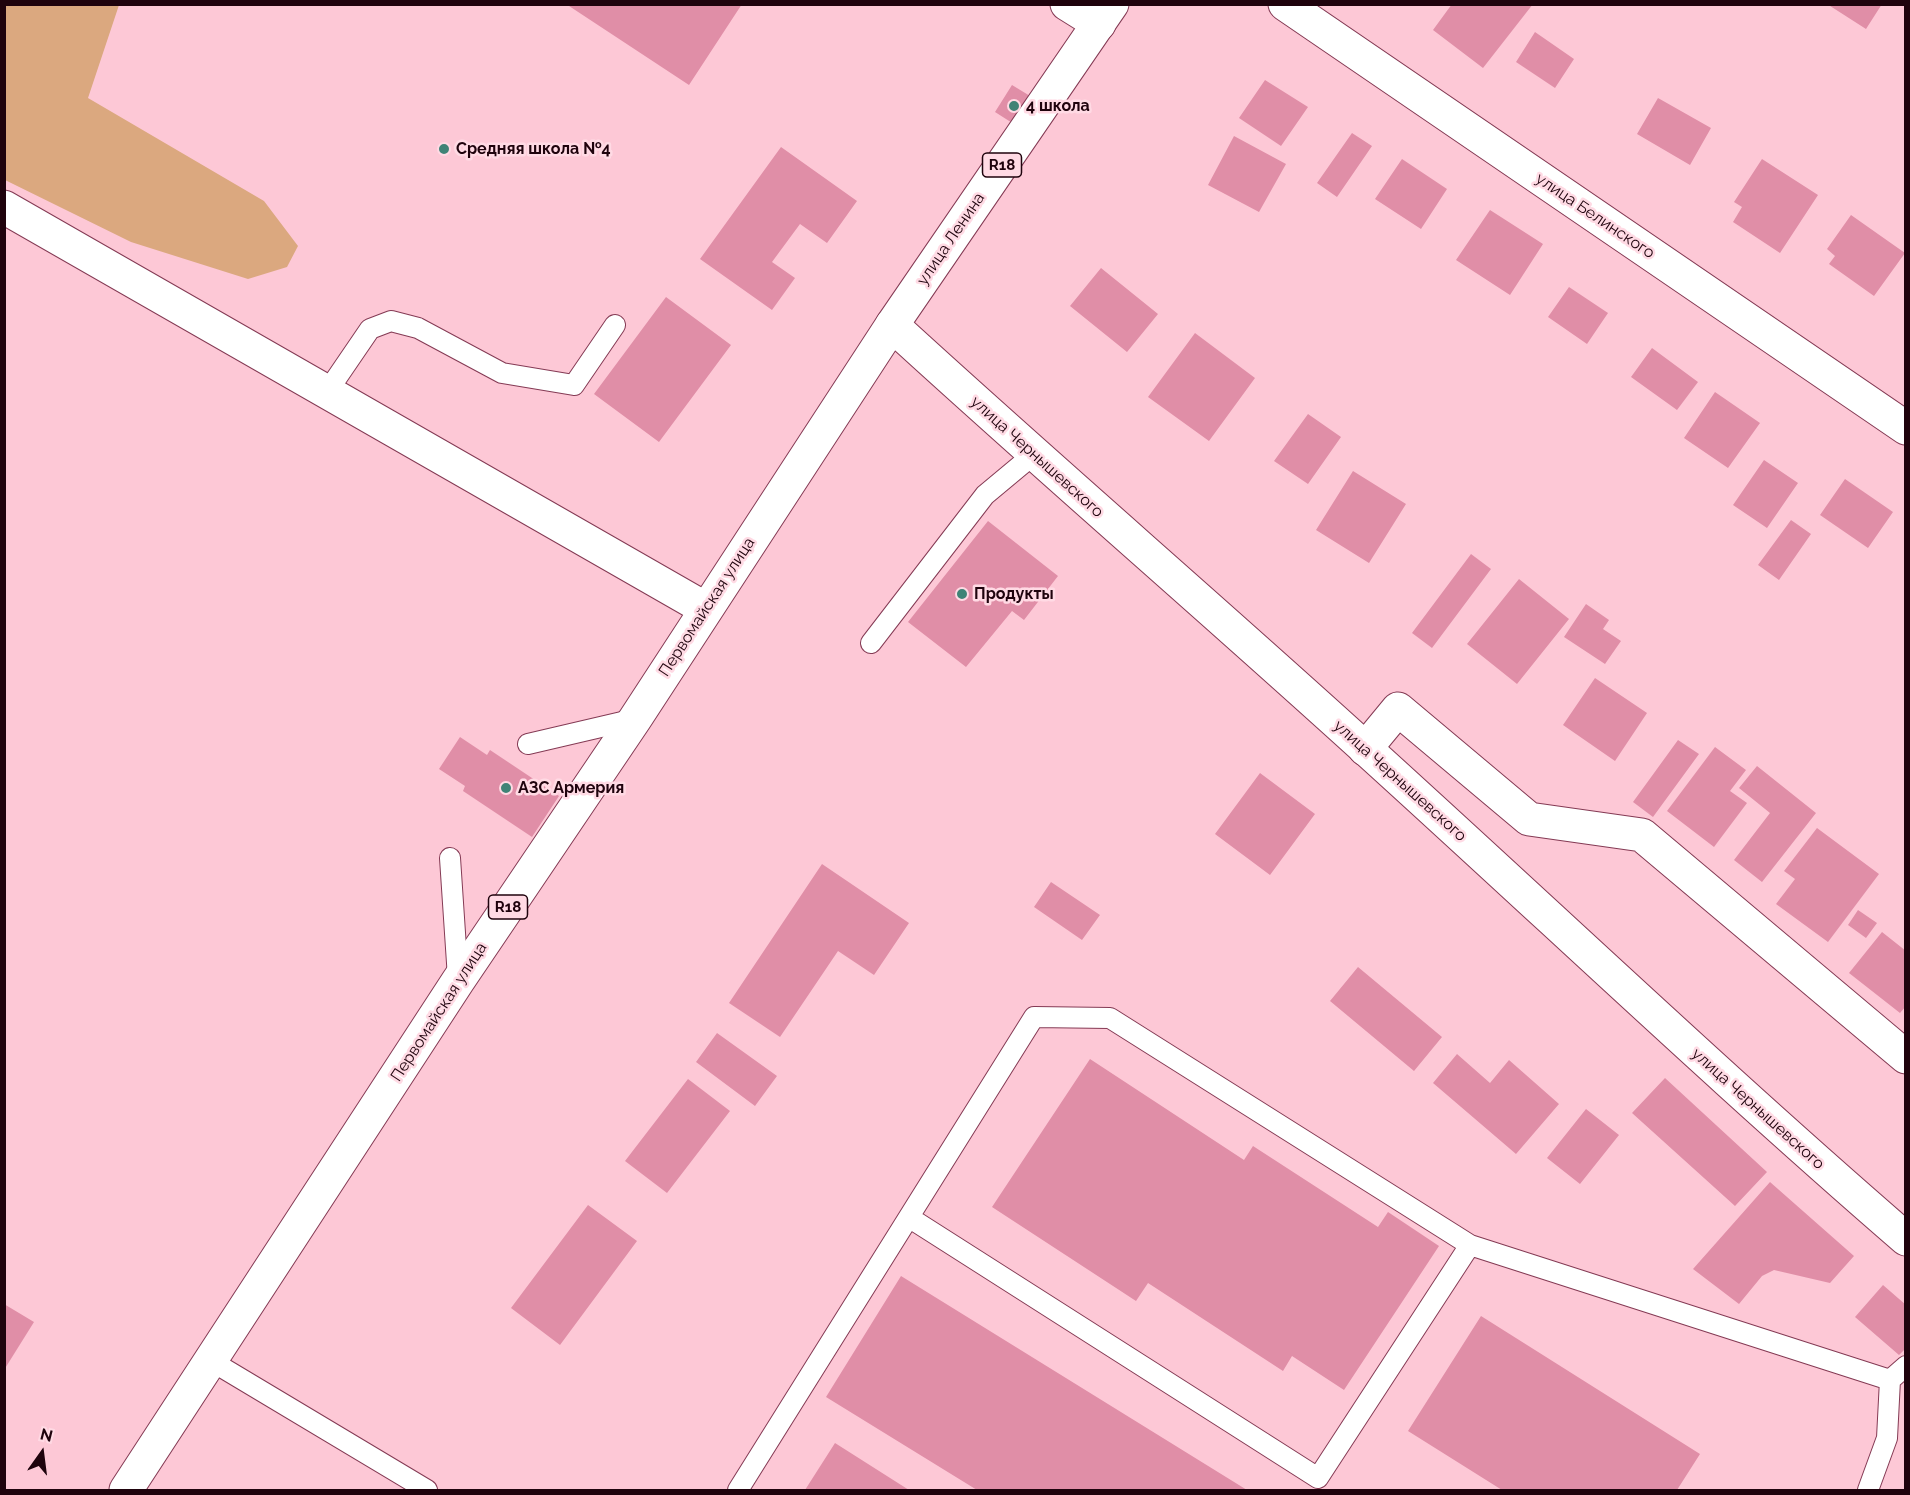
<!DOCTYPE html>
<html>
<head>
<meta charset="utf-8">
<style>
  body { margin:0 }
  #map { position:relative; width:1910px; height:1495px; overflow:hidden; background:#fdc8d6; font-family:Raleway,sans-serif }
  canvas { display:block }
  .frame { position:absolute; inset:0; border:6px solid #1f030d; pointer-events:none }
  .north { position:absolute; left:12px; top:1423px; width:60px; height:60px; -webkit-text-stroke:4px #ffdae4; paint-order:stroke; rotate:14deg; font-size:16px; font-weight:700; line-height:24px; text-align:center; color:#1f030d }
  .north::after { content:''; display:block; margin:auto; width:21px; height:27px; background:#1f030d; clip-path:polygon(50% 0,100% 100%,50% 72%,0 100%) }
</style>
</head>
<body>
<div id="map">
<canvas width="1910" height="1495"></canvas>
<div class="frame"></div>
<div class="north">N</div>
</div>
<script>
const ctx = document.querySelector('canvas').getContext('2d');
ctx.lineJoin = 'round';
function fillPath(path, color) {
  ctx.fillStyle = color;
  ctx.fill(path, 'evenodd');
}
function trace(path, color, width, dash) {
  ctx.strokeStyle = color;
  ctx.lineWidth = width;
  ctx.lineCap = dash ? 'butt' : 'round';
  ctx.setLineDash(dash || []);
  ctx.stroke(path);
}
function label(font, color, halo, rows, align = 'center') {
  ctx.font = font + ' Raleway,sans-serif';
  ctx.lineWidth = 5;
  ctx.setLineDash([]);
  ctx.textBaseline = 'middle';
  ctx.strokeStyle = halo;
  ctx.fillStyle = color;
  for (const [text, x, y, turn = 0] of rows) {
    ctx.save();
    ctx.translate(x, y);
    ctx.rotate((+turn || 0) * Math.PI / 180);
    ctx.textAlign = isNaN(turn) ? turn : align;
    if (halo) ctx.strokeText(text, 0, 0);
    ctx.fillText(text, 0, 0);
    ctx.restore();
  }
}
const green = new Path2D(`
  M4,5H119L88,98L264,201L298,246L287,267L248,279L131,242L5,180Z`);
const building = new Path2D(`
  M566,4H742L689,85Z
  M1452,4H1533L1483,68L1433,30Z
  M1827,4H1882L1866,29Z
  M1535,32L1574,59L1555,88L1516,62Z
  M1265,80L1308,107L1281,146L1239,118Z
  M1012,85L1035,99L1017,126L995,112Z
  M1658,98L1711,128L1690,165L1637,134Z
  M1352,133L1372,146L1337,197L1317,183Z
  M1234,136L1286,164L1259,212L1208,185Z
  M781,147L857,201L827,243L800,224L772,262L795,278L772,310L700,259Z
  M1402,159L1447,189L1421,229L1375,199Z
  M1762,159L1818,195L1780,253L1733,222L1742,207L1734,202Z
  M1490,210L1543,244L1510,295L1456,260Z
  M1851,215L1905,253L1874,296L1829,264L1835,256L1827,249Z
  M1101,268L1158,314L1127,352L1070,306Z
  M1569,287L1608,313L1587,344L1548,317Z
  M666,297L731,345L659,442L594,394Z
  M1195,333L1255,378L1209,441L1148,397Z
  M1652,348L1698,382L1677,410L1631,377Z
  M1715,392L1760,423L1728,468L1684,438Z
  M1308,414L1341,437L1308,484L1274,461Z
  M1764,460L1798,483L1767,528L1733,505Z
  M1353,471L1406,504L1369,563L1316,530Z
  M1845,479L1893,512L1868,548L1820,515Z
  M1791,520L1811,534L1779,580L1758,565Z
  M988,521L1058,576L1024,620L1012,611L966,667L908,622Z
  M1471,554L1491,569L1432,648L1412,633Z
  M1519,579L1569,619L1517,684L1467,644Z
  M1586,604L1609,620L1603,629L1621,641L1605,664L1564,637Z
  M1595,678L1647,713L1615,761L1563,725Z
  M460,737L487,755L490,750L559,796L532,837L463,791L465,786L439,769Z
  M1678,740L1699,754L1653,817L1633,802Z
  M1715,747L1746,770L1730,791L1747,803L1714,847L1667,811Z
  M1757,766L1816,813L1762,882L1734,860L1770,813L1739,788Z
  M1260,773L1315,814L1270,875L1215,834Z
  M1817,828L1879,874L1828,942L1776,904L1795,879L1784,871Z
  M822,864L909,923L874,975L838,951L780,1037L729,1003Z
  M1051,882L1100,915L1082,940L1034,907Z
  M1858,910L1877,923L1866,938L1848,925Z
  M1882,932L1906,951V1006L1900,1013L1849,973Z
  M1358,967L1442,1037L1414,1071L1330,1001Z
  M717,1033L777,1076L755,1106L696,1062Z
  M1457,1054L1490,1083L1509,1060L1559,1104L1516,1154L1433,1083Z
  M1090,1059L1244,1160L1253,1146L1378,1227L1388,1212L1439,1246L1344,1390L1292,1356L1283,1371L1148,1283L1136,1301L992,1207Z
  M1665,1078L1767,1172L1735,1206L1632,1113Z
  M688,1079L730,1111L667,1193L625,1161Z
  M1586,1109L1619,1135L1580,1184L1547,1158Z
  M1770,1182L1854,1256L1830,1283L1774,1270L1762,1276L1739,1304L1693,1269Z
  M588,1205L637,1241L560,1345L511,1308Z
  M901,1276L1247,1490H977L826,1397Z
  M1883,1285L1906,1305V1348L1899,1355L1855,1317Z
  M4,1304L34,1322L4,1370Z
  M1481,1316L1700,1454L1677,1490H1502L1408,1431Z
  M835,1443L909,1490H805Z`);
const service = new Path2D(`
  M327,392L370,329L391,321L418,328L502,373L574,385L615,325
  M871,643L985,495L1033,455
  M528,744L635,719
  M450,858L458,978
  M910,1218L1318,1478L1470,1245
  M213,1362L427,1490
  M1890,1380L1906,1366
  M738,1490L1034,1017L1110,1018L1470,1245L1890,1380L1887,1438L1868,1490`);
const minor = new Path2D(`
  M1067,4L1099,24
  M1285,4L1906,428
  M4,207L706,609
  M1365,749L1398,709L1529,819L1642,835L1906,1057`);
const secondary = new Path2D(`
  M892,325C1049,469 1210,607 1367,750C1547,913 1722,1080 1906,1239`);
const primary = new Path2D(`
  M126,1490L458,981L635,719L892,325L1112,4`);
const markers = [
  [1014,106,6,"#3f8376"],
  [444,149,6,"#3f8376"],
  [962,594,6,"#3f8376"],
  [506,788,6,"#3f8376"]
];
const shields = [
  [1002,165,39],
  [508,907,39]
];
const shieldNames = [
  ["R18",1002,165],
  ["R18",508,907]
];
const poiNames = [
  ["4 школа",1026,106],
  ["Средняя школа №4",456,149],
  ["Продукты",974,594],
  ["АЗС Армерия",518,788]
];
const streetNames = [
  ["улица Белинского",1595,216,34],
  ["улица Ленина",951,239,-56],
  ["улица Чернышевского",1037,457,42],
  ["Первомайская улица",707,607,-57],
  ["улица Чернышевского",1400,781,42],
  ["Первомайская улица",439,1012,-57],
  ["улица Чернышевского",1758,1109,42]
];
fillPath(green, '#dba87f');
fillPath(building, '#e08ea7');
trace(service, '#843a54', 22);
trace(minor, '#843a54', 35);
trace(secondary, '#843a54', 35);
trace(primary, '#843a54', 35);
trace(service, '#fff', 20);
trace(minor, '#fff', 33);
trace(secondary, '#fff', 33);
trace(primary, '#fff', 33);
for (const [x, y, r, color] of markers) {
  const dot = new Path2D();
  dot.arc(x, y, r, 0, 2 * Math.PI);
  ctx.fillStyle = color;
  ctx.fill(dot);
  trace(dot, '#ffdae4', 2);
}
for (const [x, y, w] of shields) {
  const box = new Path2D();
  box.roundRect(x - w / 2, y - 12, w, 24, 4.5);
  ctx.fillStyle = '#ffdae4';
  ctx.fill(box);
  trace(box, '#1f030d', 1.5);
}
label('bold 15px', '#1f030d', null, shieldNames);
label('bold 16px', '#1f030d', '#ffdae4', poiNames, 'left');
label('16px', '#1f030d', '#ffdae4', streetNames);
</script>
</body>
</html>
